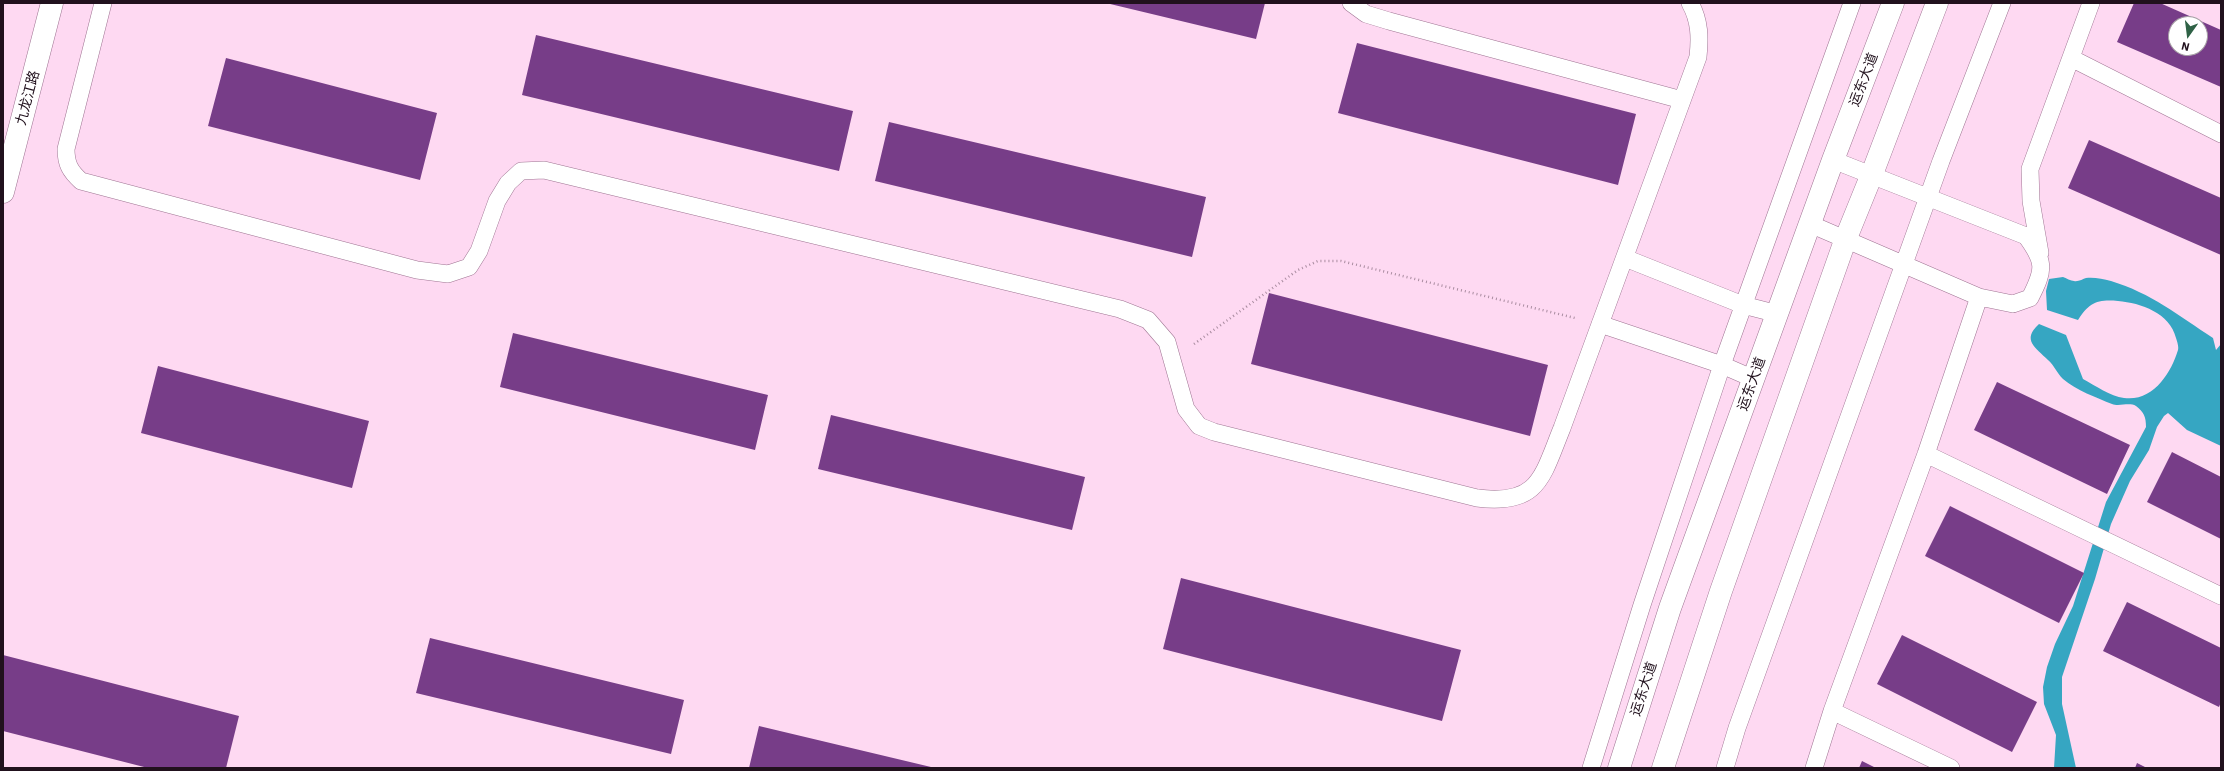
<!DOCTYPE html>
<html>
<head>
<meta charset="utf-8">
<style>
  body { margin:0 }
  #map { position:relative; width:2224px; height:771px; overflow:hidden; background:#fed9f2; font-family:"IBM Plex Sans",sans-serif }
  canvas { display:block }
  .frame { position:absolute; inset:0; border:4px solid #21111d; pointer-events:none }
  .north { position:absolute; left:2168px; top:16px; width:40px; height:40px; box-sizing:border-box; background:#fff; border:1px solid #a6a0a5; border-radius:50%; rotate:194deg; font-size:11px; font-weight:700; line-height:16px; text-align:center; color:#21111d }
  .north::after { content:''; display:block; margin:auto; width:14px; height:18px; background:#2f6246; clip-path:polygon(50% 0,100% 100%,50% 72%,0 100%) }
</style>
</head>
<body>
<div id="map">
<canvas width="2224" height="771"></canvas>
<div class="frame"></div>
<div class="north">N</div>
</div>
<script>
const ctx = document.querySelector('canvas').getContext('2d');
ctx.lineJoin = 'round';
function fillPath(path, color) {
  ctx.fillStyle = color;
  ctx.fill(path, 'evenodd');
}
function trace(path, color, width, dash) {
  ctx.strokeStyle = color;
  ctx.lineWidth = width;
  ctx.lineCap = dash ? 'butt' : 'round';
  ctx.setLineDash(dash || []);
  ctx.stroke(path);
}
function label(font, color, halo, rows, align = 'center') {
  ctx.font = font + ' "IBM Plex Sans","Noto Sans SC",sans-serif';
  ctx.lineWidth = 4;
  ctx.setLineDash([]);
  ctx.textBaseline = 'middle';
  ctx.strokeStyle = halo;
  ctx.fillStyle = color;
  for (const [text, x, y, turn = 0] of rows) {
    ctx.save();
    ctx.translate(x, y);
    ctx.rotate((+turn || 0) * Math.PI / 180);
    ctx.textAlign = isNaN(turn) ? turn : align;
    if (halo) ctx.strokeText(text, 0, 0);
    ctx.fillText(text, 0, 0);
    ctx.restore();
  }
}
const water = new Path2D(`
  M2063,277C2066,278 2071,281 2074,281C2078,282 2083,279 2086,278C2094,277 2103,279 2111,281C2151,293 2179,316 2213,338L2216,350L2221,344V446L2187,430L2168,413L2164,416L2157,427L2149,450L2130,481L2111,524L2095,579L2062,677V704L2076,768H2054L2056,735L2044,704L2043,687L2047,667L2055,644L2073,606L2106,502L2146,427C2146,417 2144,412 2136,406C2129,402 2119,407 2112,404C2097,398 2076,390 2063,379C2057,373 2054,365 2048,360C2036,348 2021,340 2039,324L2066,335L2083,379C2096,386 2110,396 2124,398C2153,402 2171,373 2178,350C2179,347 2177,341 2176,338C2170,313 2141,303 2118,301C2097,299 2089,303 2078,320L2047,310L2046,291L2049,279Z`);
const building = new Path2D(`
  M1106,3H1265L1256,39Z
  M2134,3H2160L2221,30V87L2117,42ZM2176,24H2200V48H2176Z
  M536,35L853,111L839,171L522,95Z
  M1357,43L1636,114L1618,185L1338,113Z
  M226,58L437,113L420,180L208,126Z
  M889,122L1206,197L1192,257L875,181Z
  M2089,140L2221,198V255L2068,188Z
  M1269,293L1548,365L1530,436L1251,364Z
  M513,333L768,395L755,450L500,387Z
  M158,366L369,421L352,488L141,433Z
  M1997,382L2130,445L2107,494L1974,430Z
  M831,415L1085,477L1072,530L818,469Z
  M2172,452L2221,477V539L2147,502Z
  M1950,506L2084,573L2059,623L1925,556Z
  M1181,578L1461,650L1442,721L1163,649Z
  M2127,602L2221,648V702L2219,707L2103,651Z
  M1902,635L2037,702L2012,752L1877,684Z
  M430,638L684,700L671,754L416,693Z
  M3,655L239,716L226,768H148L3,731Z
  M759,726L931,767L930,768H749Z
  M1862,761L1876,768H1859Z
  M2137,763L2147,768H2135Z`);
const path = new Path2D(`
  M1194,344L1298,270L1318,261H1341L1575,318`);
const service = new Path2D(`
  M103,3L66,149C66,164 70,171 81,181L417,270L448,274L469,267L479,251L497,201L508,183L521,171L544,170L1120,309L1148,320L1167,342L1186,409L1199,426L1214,432L1477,498C1539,506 1542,477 1562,428L1698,57C1700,38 1700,21 1690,3
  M1351,3L1366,14L1389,21L1682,100
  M2071,58L2221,134
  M1810,224L1979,297L2013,304L2030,298C2045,269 2045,262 2026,236L1833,160
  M2040,253L2031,201L2030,169L2091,3
  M1625,258L1743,305L1778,314
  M1600,324L1722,365L1754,379
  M1926,454L2221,596
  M1832,711L1951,768
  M1591,768L1642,605L1722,365L1852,3
  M1725,768L1737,728L1941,161L2002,3
  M1814,768L1832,711L1926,454L1979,297`);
const tertiary = new Path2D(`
  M3,192L52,3`);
const secondary = new Path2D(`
  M1619,768L1670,608L1833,160L1893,3
  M1663,768L1721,591L1846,238L1872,174L1937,3`);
const streetNames = [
  ["运东大道",1864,80,-69],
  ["九龙江路",28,98,-75],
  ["运东大道",1752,384,-70],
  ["运东大道",1644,689,-72]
];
fillPath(water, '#36a6c2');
fillPath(building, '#773d88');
trace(service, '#9f7593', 18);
trace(tertiary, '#9f7593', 23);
trace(secondary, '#9f7593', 23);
trace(path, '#a98ca0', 2.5, [1, 3]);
trace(service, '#fff', 17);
trace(tertiary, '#fff', 22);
trace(secondary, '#fff', 22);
label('14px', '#21111d', '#fff', streetNames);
</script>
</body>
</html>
